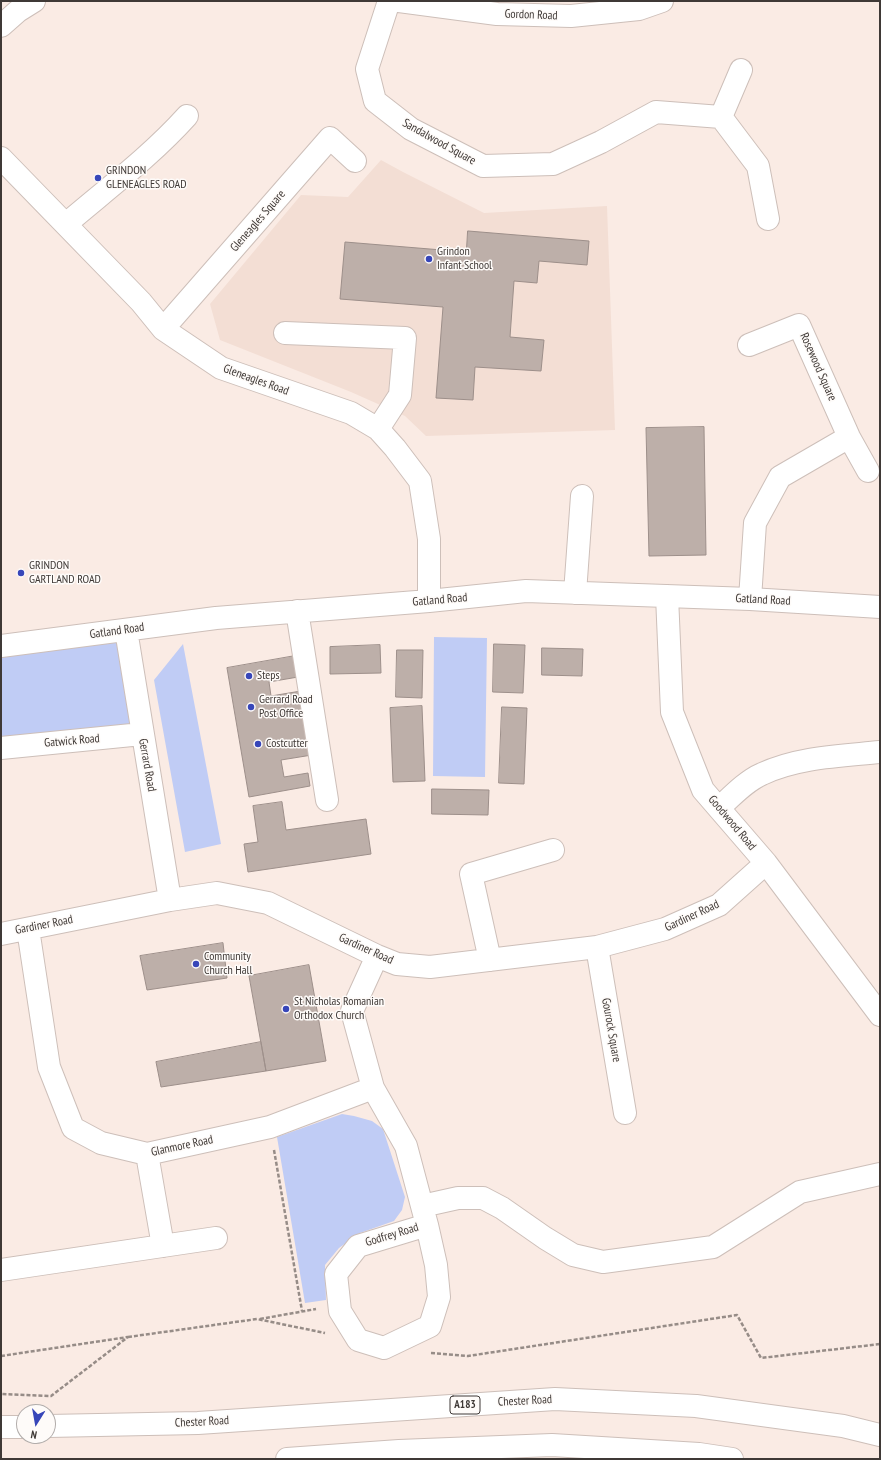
<!DOCTYPE html>
<html>
<head>
<meta charset="utf-8">
<style>
  body { margin:0 }
  #map { position:relative; width:881px; height:1460px; overflow:hidden; background:#faebe4; font-family:"PT Sans Narrow",sans-serif }
  canvas { display:block }
  .frame { position:absolute; inset:0; border:2px solid #3f3936; pointer-events:none }
  .north { position:absolute; left:16px; top:1404px; width:40px; height:40px; box-sizing:border-box; background:#fefbf9; border:1px solid #b2adab; border-radius:50%; rotate:191deg; font-size:11px; font-weight:700; line-height:16px; text-align:center; color:#3f3936 }
  .north::after { content:''; display:block; margin:auto; width:14px; height:18px; background:#3746b9; clip-path:polygon(50% 0,100% 100%,50% 72%,0 100%) }
</style>
</head>
<body>
<div id="map">
<canvas width="881" height="1460"></canvas>
<div class="frame"></div>
<div class="north">N</div>
</div>
<script>
const ctx = document.querySelector('canvas').getContext('2d');
ctx.lineJoin = 'round';
function fillPath(path, color) {
  ctx.fillStyle = color;
  ctx.fill(path, 'evenodd');
}
function trace(path, color, width, dash) {
  ctx.strokeStyle = color;
  ctx.lineWidth = width;
  ctx.lineCap = dash ? 'butt' : 'round';
  ctx.setLineDash(dash || []);
  ctx.stroke(path);
}
function label(font, color, halo, rows, align = 'center') {
  ctx.font = font + ' "PT Sans Narrow",sans-serif';
  ctx.lineWidth = 3;
  ctx.setLineDash([]);
  ctx.textBaseline = 'middle';
  ctx.strokeStyle = halo;
  ctx.fillStyle = color;
  for (const [text, x, y, turn = 0] of rows) {
    ctx.save();
    ctx.translate(x, y);
    ctx.rotate((+turn || 0) * Math.PI / 180);
    ctx.textAlign = isNaN(turn) ? turn : align;
    if (halo) ctx.strokeText(text, 0, 0);
    ctx.fillText(text, 0, 0);
    ctx.restore();
  }
}
const built = new Path2D(`
  M381,160L403,172L484,213L607,206L615,430L426,436L405,416L351,392L220,340L210,304L301,195L348,197Z`);
const green = new Path2D(`
  M126,630L142,734L1,748V646Z
  M434,637L487,638L485,777L433,776Z
  M183,644L221,844L185,852L154,680Z
  M342,1114L354,1116L372,1121L383,1129L405,1197L402,1210L394,1221L360,1233L339,1248L325,1265L326,1300L305,1303L277,1137Z`);
const building = new Path2D(`
  M468,231L589,241L587,265L539,261L537,283L514,281L510,337L544,340L541,371L475,367L473,400L436,398L443,307L340,299L345,242L466,252Z
  M704,427L706,555L649,556L646,428Z
  M494,644L525,645L523,693L493,692Z
  M380,645L381,673L330,674V647Z
  M542,648L583,649L582,676L542,675Z
  M397,650H423L422,698L396,697Z
  M295,656L298,677L269,682L271,696L301,691L312,755L281,760L284,777L308,773L310,786L249,797L227,668Z
  M422,706L425,781L393,782L390,708Z
  M502,707L527,708L524,784L499,783Z
  M432,789L489,790L488,815L432,814Z
  M282,802L286,830L366,819L371,854L248,872L244,844L258,842L253,806Z
  M223,943L227,978L147,990L140,956Z
  M309,965L326,1061L266,1071L249,976Z
  M261,1042L266,1071L161,1087L156,1062Z`);
const path = new Path2D(`
  M274,1150L302,1311
  M260,1319L316,1309
  M128,1337L257,1319L325,1333
  M431,1353L468,1356L737,1315L761,1358L880,1344
  M1,1356L128,1337L51,1396L1,1394`);
const minor = new Path2D(`
  M389,1L367,69L375,101L411,129L483,166L553,164L601,142L656,112L721,117L758,166L768,219
  M399,1L497,14L571,16L639,9L662,1
  M1,26L18,11L34,1
  M721,117L741,70
  M1,158L141,302L163,329L221,368L351,413L378,429L395,448L420,481L429,539V601
  M66,224C107,189 151,156 187,116
  M163,329L330,138L355,161
  M285,333L405,338L400,395L378,429
  M749,345L799,325L849,437L868,471
  M575,593L582,496
  M667,596L672,712L703,790L766,863L880,1015
  M750,599L755,523L780,477L849,437
  M297,611L327,800
  M126,630L170,900
  M1,646L216,618L429,601L526,591L750,599L880,607
  M1,748L142,734
  M719,808C732,796 746,781 762,774C798,757 841,756 880,752
  M28,929L49,1067L73,1128L101,1143L147,1154L270,1127L373,1088
  M1,934L170,900L217,893L268,903L377,956L397,964L430,967L597,947L665,929L719,905L766,863
  M597,947L625,1113
  M377,956L352,1011L373,1088L406,1146L427,1225L436,1265L439,1297L430,1326L384,1348L358,1340L340,1311L336,1274L358,1246L427,1225
  M490,960L471,874L553,850
  M147,1154L163,1246
  M422,1206L458,1198H483L502,1208L545,1238L573,1255L603,1262L713,1247L800,1192L880,1174
  M1,1270L216,1238`);
const major = new Path2D(`
  M48,1426L198,1423L555,1399L696,1406L843,1426L880,1435
  M1,1427H24
  M287,1459L399,1451L552,1445L699,1454L732,1459`);
const markers = [
  [98,178,4,"#3746b9"],
  [429,259,4,"#3746b9"],
  [21,573,4,"#3746b9"],
  [249,676,4,"#3746b9"],
  [251,707,4,"#3746b9"],
  [258,744,4,"#3746b9"],
  [196,964,4,"#3746b9"],
  [286,1009,4,"#3746b9"]
];
const shields = [
  [465,1405,30]
];
const shieldNames = [
  ["A183",465,1405]
];
const streetNames = [
  ["Gordon Road",531,15,2],
  ["Sandalwood Square",439,142,29],
  ["Gleneagles Square",258,221,-49],
  ["Rosewood Square",818,367,66],
  ["Gleneagles Road",256,380,20],
  ["Gatland Road",440,600,-5],
  ["Gatland Road",763,600,3],
  ["Gatland Road",117,631,-8],
  ["Gatwick Road",72,741,-5],
  ["Gerrard Road",147,765,80],
  ["Goodwood Road",732,823,50],
  ["Gardiner Road",692,916,-25],
  ["Gardiner Road",44,925,-11],
  ["Gardiner Road",366,949,24],
  ["Gourock Square",611,1030,80],
  ["Glanmore Road",182,1146,-12],
  ["Godfrey Road",392,1235,-17],
  ["Chester Road",525,1401,-3],
  ["Chester Road",202,1422,-3]
];
const poiNames = [
  ["GRINDON",106,171],
  ["GLENEAGLES ROAD",106,185],
  ["Grindon",437,252],
  ["Infant School",437,266],
  ["GRINDON",29,566],
  ["GARTLAND ROAD",29,580],
  ["Steps",257,676],
  ["Gerrard Road",259,700],
  ["Post Office",259,714],
  ["Costcutter",266,744],
  ["Community",204,957],
  ["Church Hall",204,971],
  ["St Nicholas Romanian",294,1002],
  ["Orthodox Church",294,1016]
];
fillPath(built, '#f3ded4');
fillPath(green, '#c0ccf5');
fillPath(building, '#bdafa9');
trace(building, '#9d8f8a', 1);
trace(minor, '#cdbfb9', 24);
trace(major, '#cdbfb9', 24);
trace(path, '#968c87', 2.5, [4, 2]);
trace(minor, '#fff', 22);
trace(major, '#fff', 22);
for (const [x, y, r, color] of markers) {
  const dot = new Path2D();
  dot.arc(x, y, r, 0, 2 * Math.PI);
  ctx.fillStyle = color;
  ctx.fill(dot);
  trace(dot, '#fefbf9', 1.5);
}
for (const [x, y, w] of shields) {
  const box = new Path2D();
  box.roundRect(x - w / 2, y - 9, w, 18, 3);
  ctx.fillStyle = '#fefbf9';
  ctx.fill(box);
  trace(box, '#3f3936', 1);
}
label('bold 11px', '#3f3936', null, shieldNames);
label('12px', '#3f3936', '#fefbf9', streetNames);
label('12px', '#3f3936', '#fefbf9', poiNames, 'left');
</script>
</body>
</html>
